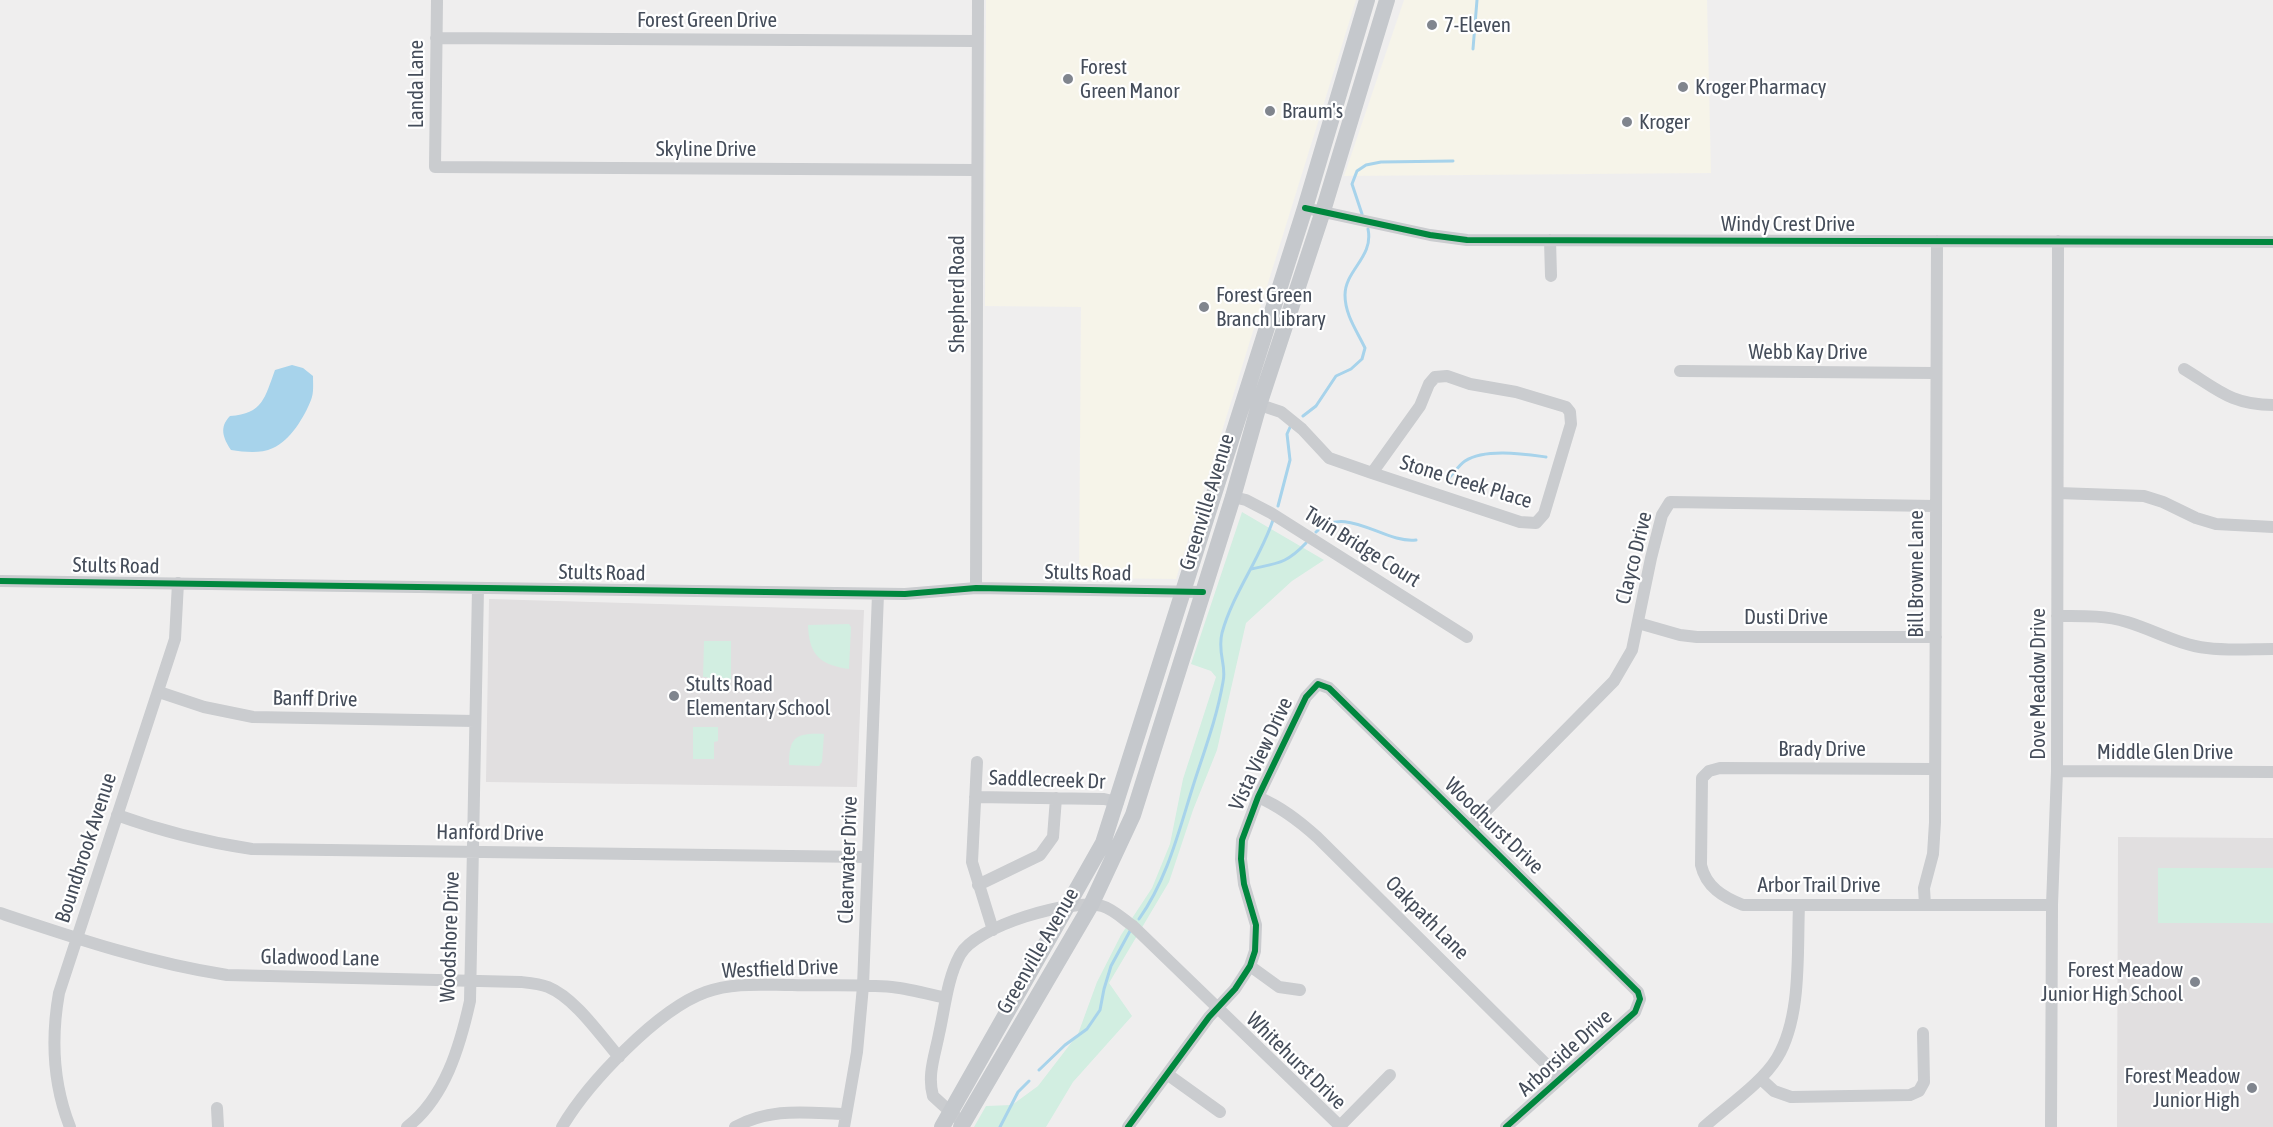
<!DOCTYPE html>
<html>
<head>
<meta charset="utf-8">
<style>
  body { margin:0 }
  canvas { display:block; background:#efeeee }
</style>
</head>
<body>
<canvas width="2273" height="1127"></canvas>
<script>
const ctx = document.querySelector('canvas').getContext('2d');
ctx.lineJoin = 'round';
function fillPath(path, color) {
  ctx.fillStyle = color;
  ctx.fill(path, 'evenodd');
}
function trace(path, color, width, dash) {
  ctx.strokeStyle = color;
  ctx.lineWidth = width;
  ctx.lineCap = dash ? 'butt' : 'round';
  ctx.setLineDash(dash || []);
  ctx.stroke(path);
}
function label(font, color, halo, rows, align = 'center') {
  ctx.font = font + ' "Asap Condensed",sans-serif';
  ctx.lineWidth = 4.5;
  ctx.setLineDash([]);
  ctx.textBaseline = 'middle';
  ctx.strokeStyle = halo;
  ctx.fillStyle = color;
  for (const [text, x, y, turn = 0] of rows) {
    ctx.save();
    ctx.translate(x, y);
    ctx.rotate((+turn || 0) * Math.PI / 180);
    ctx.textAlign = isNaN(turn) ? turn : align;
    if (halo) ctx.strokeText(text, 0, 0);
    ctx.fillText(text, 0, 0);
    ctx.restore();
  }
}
const commercial = new Path2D(`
  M986,0H1356L1176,579L1079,578L1081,307L985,306Z
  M1404,0H1707L1711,173L1344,176Z`);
const education = new Path2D(`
  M489,599L864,610L857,787L486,782Z
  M2118,837L2273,838V1127H2117Z`);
const green = new Path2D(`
  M1242,512L1324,560L1292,581L1246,623L1217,750L1193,810L1169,882L1109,983L1132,1016L1073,1082L1046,1127H974L986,1106L1012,1105L1038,1086L1078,1034L1097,982L1121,935L1152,888L1170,844L1183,779L1216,677L1211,671L1191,664Z
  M849,624L851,627L849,669C821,665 809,656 808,625Z
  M704,641H731V683H707V677H703Z
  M693,727H718V741L714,742V759H693Z
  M824,734L822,762L819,766L789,765C789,736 796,733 824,734Z
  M2158,868H2273V923H2158Z`);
const water = new Path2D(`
  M292,365L303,368L313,376C313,384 314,393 311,400C305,416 290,441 273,448C260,454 245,452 231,450C223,438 219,427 230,416C263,414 265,397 275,370Z`);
const stream = new Path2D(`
  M1473,49L1477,0
  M1362,214L1352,184L1357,171L1366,165L1381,162L1453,161
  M1303,416L1316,406L1336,376L1351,369L1362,359L1365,348C1357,331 1345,315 1345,295C1345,270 1374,257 1368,229
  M1449,478C1454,473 1459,465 1465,461C1485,448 1524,454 1546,457
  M1278,506L1290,460L1287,434L1291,425
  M1316,532C1345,503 1384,544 1416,540
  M1251,569C1278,563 1286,564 1306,543
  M1139,919C1168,878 1179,830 1194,783C1205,749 1217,717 1223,682C1227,665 1217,653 1222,633C1233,593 1260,559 1273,520
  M1039,1070L1065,1045L1087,1029L1100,1010L1104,989L1111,966L1130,931
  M1000,1127L1018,1092L1029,1081`);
const minor = new Path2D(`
  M437,0L435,167L977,170
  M436,38L977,41
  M1305,208L1430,235L1467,240L2273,242
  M1550,240L1551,276
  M2184,369C2217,389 2231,405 2273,405
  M1680,371L1935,373
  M1447,376L1470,384L1516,392L1566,407L1570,412L1571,424L1544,514L1536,523L1520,522L1372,473L1420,406L1429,384L1435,377Z
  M1251,402L1281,412L1302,429L1329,458L1372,473
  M2058,493L2144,496L2163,502L2196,518L2216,524L2273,527
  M1233,497L1246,500L1271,513L1467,637
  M0,581L905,594L976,588L1203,592
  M976,588L978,0
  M2057,616C2081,616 2104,615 2127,622C2154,630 2179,645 2207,648C2229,651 2251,649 2273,649
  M1638,623L1680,635L1697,637H1936
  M159,692L204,707L253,717L475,721
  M977,762L972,862L993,930
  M1935,769L1720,768L1709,771L1702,778L1701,865C1706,887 1723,897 1743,905H2052
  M2057,771L2273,772
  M975,797L1104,799L1118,802
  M1258,797C1281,807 1298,820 1317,837L1560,1078
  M117,815C161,831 205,842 252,849L867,857
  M1470,827L1614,681L1632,650L1651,558L1662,515L1670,502L1936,506
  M978,885L1040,855L1053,837L1056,798
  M1925,905L1924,888L1933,854L1935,822L1937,241
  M0,913C75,938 149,963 227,975L521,982C530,983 540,984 548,987C575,998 600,1035 619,1057
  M1250,966L1279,987L1300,990
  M1167,1074L1220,1112
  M1761,1079L1774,1091L1791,1097L1910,1095L1919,1091L1924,1082L1923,1033
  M217,1108L218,1127
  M956,1117L933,1096C927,1075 935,1055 939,1034C945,1008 947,979 960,955C975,926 1071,898 1102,906C1113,909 1123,919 1133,926L1341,1127
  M1340,1126L1390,1075
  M70,1127C53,1084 51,1038 59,993L175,639L178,583
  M407,1127C445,1098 460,1046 470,1001L478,588
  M562,1127C588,1083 658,1009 706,992C733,982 764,985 792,985C825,986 859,984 892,987C910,989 928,994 946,998
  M735,1127C772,1107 806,1113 846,1114
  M844,1127L857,1052L863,986L878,594
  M1128,1127L1209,1017L1235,989L1250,966L1255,951L1256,925L1244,884L1241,859L1242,840L1258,797L1306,697L1318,684L1329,688L1638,992L1640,999L1635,1012L1506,1127
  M1704,1127C1726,1107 1762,1083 1777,1058C1802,1017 1797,952 1799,905
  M2051,1127L2052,905L2057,771L2058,241`);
const major = new Path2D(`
  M942,1127L1103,843L1305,208L1367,0
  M961,1127L1091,905L1133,815L1233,497L1259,405L1323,211L1387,0`);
const cycleway = new Path2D(`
  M1305,208L1430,235L1467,240L2273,242
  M0,581L905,594L976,588L1203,592
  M1128,1127L1209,1017L1235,989L1250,966L1255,951L1256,925L1244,884L1241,859L1242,840L1258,797L1306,697L1318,684L1329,688L1638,992L1640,999L1635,1012L1506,1127`);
const markers = [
  [1432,25,6,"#80858e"],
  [1068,79,6,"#80858e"],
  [1683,87,6,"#80858e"],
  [1270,111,6,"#80858e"],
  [1627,122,6,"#80858e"],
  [1204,307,6,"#80858e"],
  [674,696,6,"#80858e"],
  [2195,982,6,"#80858e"],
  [2252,1088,6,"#80858e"]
];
const streetNames = [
  ["Forest Green Drive",707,20],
  ["Landa Lane",416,84,-90],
  ["Skyline Drive",706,149],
  ["Windy Crest Drive",1788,224],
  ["Shepherd Road",957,294,-90],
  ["Webb Kay Drive",1808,352],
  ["Stone Creek Place",1466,482,17],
  ["Greenville Avenue",1207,502,-73],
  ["Twin Bridge Court",1362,547,32],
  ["Clayco Drive",1634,558,-76],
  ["Stults Road",116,566,1],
  ["Stults Road",602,573,1],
  ["Stults Road",1088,573,1],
  ["Bill Browne Lane",1916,574,-90],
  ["Dusti Drive",1786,617],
  ["Dove Meadow Drive",2038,684,-90],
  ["Banff Drive",315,699,1],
  ["Brady Drive",1822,749],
  ["Middle Glen Drive",2165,752],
  ["Vista View Drive",1261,754,-65],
  ["Saddlecreek Dr",1047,780,2],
  ["Woodhurst Drive",1494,826,44],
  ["Hanford Drive",490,833,1],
  ["Boundbrook Avenue",86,848,-72],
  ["Clearwater Drive",848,860,-88],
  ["Arbor Trail Drive",1819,885],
  ["Oakpath Lane",1427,918,45],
  ["Woodshore Drive",450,937,-88],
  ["Greenville Avenue",1038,951,-60],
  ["Gladwood Lane",320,958,1],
  ["Westfield Drive",780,969,-2],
  ["Arborside Drive",1565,1053,-42],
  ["Whitehurst Drive",1296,1061,44]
];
const poiNames = [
  ["7-Eleven",1444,25],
  ["Forest",1080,67],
  ["Green Manor",1080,91],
  ["Kroger Pharmacy",1695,87],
  ["Braum's",1282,111],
  ["Kroger",1639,122],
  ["Forest Green",1216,295],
  ["Branch Library",1216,319],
  ["Stults Road",686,684],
  ["Elementary School",686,708],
  ["Forest Meadow",2183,970,"right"],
  ["Junior High School",2183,994,"right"],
  ["Forest Meadow",2240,1076,"right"],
  ["Junior High",2240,1100,"right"]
];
fillPath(commercial, '#f6f4e9');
fillPath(education, '#e1dfe0');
fillPath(green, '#d2eee1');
fillPath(water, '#a7d3eb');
trace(stream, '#a7d3eb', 3);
trace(minor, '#cacccf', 12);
trace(major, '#c5c8cc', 16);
trace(cycleway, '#00873e', 6);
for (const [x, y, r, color] of markers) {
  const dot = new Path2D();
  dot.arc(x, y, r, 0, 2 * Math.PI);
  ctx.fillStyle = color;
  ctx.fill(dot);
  trace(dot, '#fff', 2);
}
label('21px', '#454d5a', '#fff', streetNames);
label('21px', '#454d5a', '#fff', poiNames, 'left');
</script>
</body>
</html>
